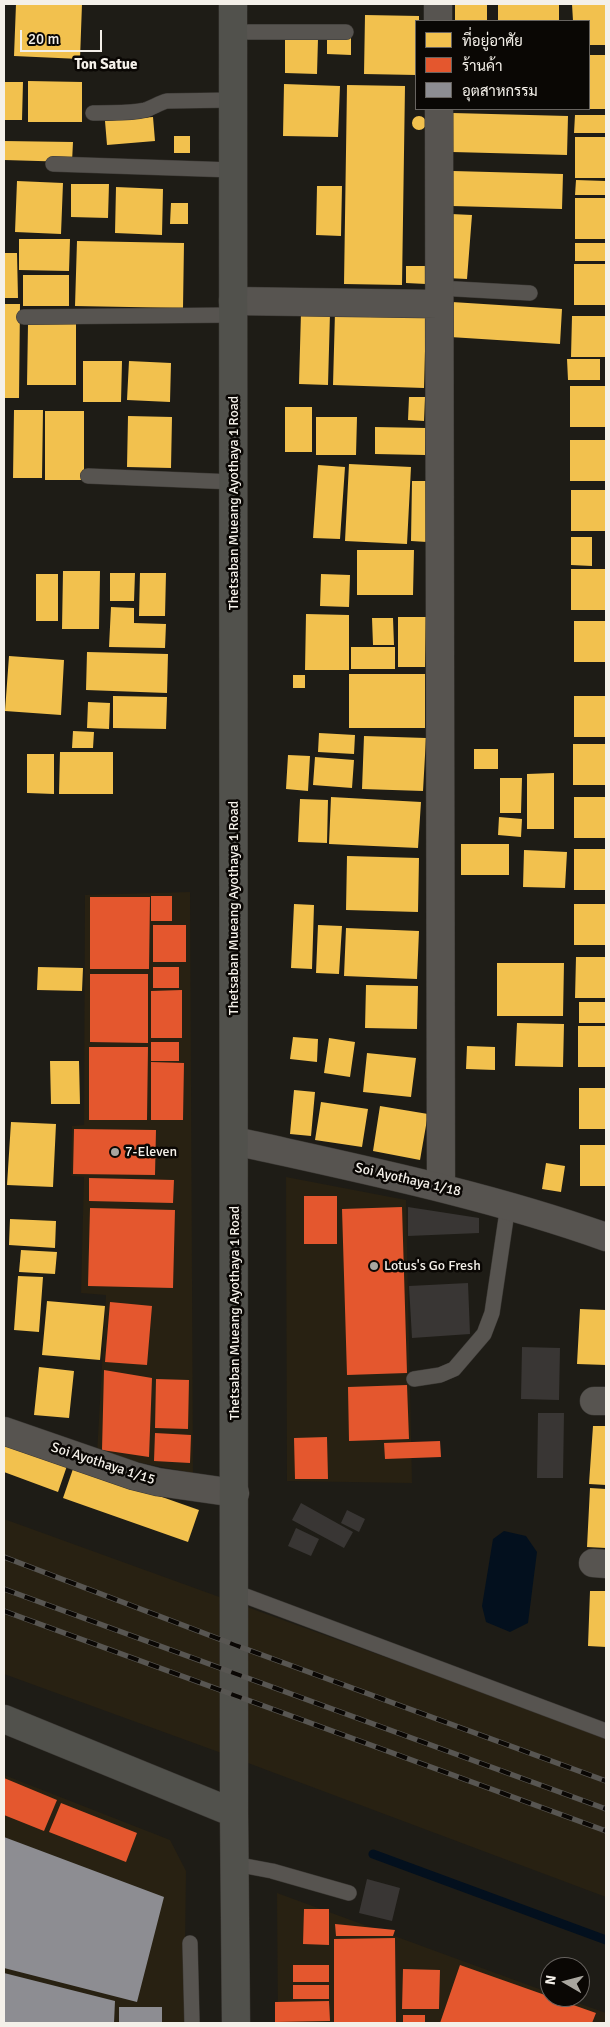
<!DOCTYPE html>
<html>
<head>
<meta charset="utf-8">
<style>
  body { margin:0 }
  #map { position:relative; width:610px; height:2027px; overflow:hidden; background:#1e1c16; font-family:Signika,Sarabun,sans-serif }
  canvas { display:block }
  .frame { position:absolute; inset:0; border:5px solid #f4f0e9; pointer-events:none }
  .legend { position:absolute; left:415px; top:20px; width:175px; height:90px; box-sizing:border-box; background:#0a0704; border:1px solid #686460; margin:0; padding:6px 9px; list-style:none; font-size:15px; color:#f4f0e9 }
  .legend li { display:flex; align-items:center; gap:10px; height:25px }
  .legend b { width:25px; border:1px solid #686460 }
  .north { position:absolute; left:540px; top:1957px; width:50px; height:50px; box-sizing:border-box; background:#0a0704; border:1px solid #686460; border-radius:50%; rotate:278deg; font-size:14px; font-weight:700; line-height:20px; text-align:center; color:#f4f0e9 }
  .north::after { content:''; display:block; margin:auto; width:18px; height:22px; background:#a9a69f; clip-path:polygon(50% 0,100% 100%,50% 72%,0 100%) }
  .scale { position:absolute; left:20px; top:30px; width:82px; height:22px; box-sizing:border-box; border:2px solid #f4f0e9; border-top:0; padding-left:6px; font-size:15px; line-height:18px; white-space:nowrap; color:#f4f0e9; -webkit-text-stroke:4px #0a0704; paint-order:stroke }
</style>
</head>
<body>
<div id="map">
<canvas width="610" height="2027"></canvas>
<div class="frame"></div>
<ul class="legend">
<li><b style="height:14px;background:#f2c14e"></b>ที่อยู่อาศัย</li>
<li><b style="height:14px;background:#e4572e"></b>ร้านค้า</li>
<li><b style="height:14px;background:#8d8d92"></b>อุตสาหกรรม</li>
</ul>
<div class="north">N</div>
<div class="scale">20 m</div>
</div>
<script>
const ctx = document.querySelector('canvas').getContext('2d');
ctx.lineJoin = 'round';
function fillPath(path, color) {
  ctx.fillStyle = color;
  ctx.fill(path, 'evenodd');
}
function trace(path, color, width, dash) {
  ctx.strokeStyle = color;
  ctx.lineWidth = width;
  ctx.lineCap = dash ? 'butt' : 'round';
  ctx.setLineDash(dash || []);
  ctx.stroke(path);
}
function label(font, color, halo, rows, align = 'center') {
  ctx.font = font + ' Signika,sans-serif';
  ctx.lineWidth = 5;
  ctx.setLineDash([]);
  ctx.textBaseline = 'middle';
  ctx.strokeStyle = halo;
  ctx.fillStyle = color;
  for (const [text, x, y, turn = 0] of rows) {
    ctx.save();
    ctx.translate(x, y);
    ctx.rotate((+turn || 0) * Math.PI / 180);
    ctx.textAlign = isNaN(turn) ? turn : align;
    if (halo) ctx.strokeText(text, 0, 0);
    ctx.fillText(text, 0, 0);
    ctx.restore();
  }
}
const built = new Path2D(`
  M190,892L193,1473L97,1454L106,1295L81,1293L84,1177L71,1176L72,1126L84,1125L85,895Z
  M286,1177L406,1200L412,1483L287,1481Z
  M4,1519L606,1737V1897L216,1751L4,1674Z
  M4,1775L170,1840L186,1871L184,2023H4Z
  M277,1893L550,1993V1997H561L606,2013V2023H278Z`);
const water = new Path2D(`
  M504,1531L526,1536L537,1552L528,1623L510,1632L486,1622L482,1606L493,1539Z`);
const homes = new Path2D(`
  M16,4H82L80,59L14,56Z
  M455,4H487V21H455Z
  M498,4H559V21H498Z
  M572,4H606V45H589V21H573Z
  M365,15L419,16V21H416V75L364,74Z
  M327,35H351V55L327,54Z
  M285,38L318,39L317,74L285,73Z
  M589,55H606V109H589Z
  M28,81L82,82V122H28Z
  M4,82H23L22,120H4Z
  M284,84L340,86L338,137L283,136Z
  M347,85L405,86L402,285L344,284Z
  M453,113L568,116L567,155L452,152Z
  M575,115H606V133H574Z
  M412 123a7 7 0 1 1 14 0a7 7 0 1 1-14 0Z
  M153,117L155,141L107,145L105,121Z
  M174,136H190V153H174Z
  M575,137H606V178H575Z
  M4,141L73,142L72,162L4,160Z
  M453,171L563,174L562,209L452,206Z
  M576,180L606,181V195H575Z
  M17,181L63,183L61,234L15,232Z
  M71,184H109L108,218L71,217Z
  M317,186H342L341,236L316,235Z
  M116,187L163,189L162,235L115,233Z
  M575,198H606V239H575Z
  M171,203H188V224H170Z
  M451,214L472,215L467,279L446,278Z
  M19,239H70L69,271L19,270Z
  M77,241L184,243L183,308L75,306Z
  M575,243H606V261H575Z
  M4,253H17L18,298H4Z
  M574,264H606V305H574Z
  M406,266H427L426,284L406,283Z
  M23,275H69V306H23Z
  M452,302L562,309L560,344L450,337Z
  M4,304H20L19,398H4Z
  M301,312L330,313L328,385L299,384Z
  M335,312L426,314L424,388L333,385Z
  M572,316H606V357H571Z
  M28,324H76V385H27Z
  M567,359H600V380H568Z
  M83,361H122L121,402H83Z
  M129,361L171,363L170,402L127,400Z
  M570,386H606V427H570Z
  M409,397H425L424,421L408,420Z
  M285,407H312V452H285Z
  M14,410H43L42,478H13Z
  M45,411H84V480H45Z
  M128,416L172,417L171,468L127,467Z
  M316,417H357L356,455H316Z
  M375,427L426,428L425,455L375,454Z
  M570,440H606V481H570Z
  M349,464L411,467L407,544L345,541Z
  M318,465L345,467L340,539L313,538Z
  M412,481H429L427,542L411,541Z
  M571,490H606V531H571Z
  M571,537H592V566L571,565Z
  M357,550H414L413,595H357Z
  M571,569H606V610H571Z
  M63,571H100L99,629H62Z
  M110,573H135L134,601H110Z
  M140,573H166L165,616H139Z
  M36,574H58V621H36Z
  M321,574L350,575L349,607L320,606Z
  M111,607L134,608V623L166,624L165,648L109,647Z
  M306,614L349,615V670H305Z
  M398,617H426L425,667H398Z
  M372,618H393L394,645H373Z
  M574,621H606V662H574Z
  M351,647H395V669H351Z
  M87,652L168,654L167,693L86,690Z
  M9,656L64,660L61,715L5,711Z
  M349,674H425V728H349Z
  M293,675H305V688H293Z
  M113,696L167,697L166,729L113,728Z
  M574,696H606V737H574Z
  M88,702L110,703L109,729L87,728Z
  M73,731L94,732L93,748H72Z
  M319,733L355,735L354,754L318,752Z
  M364,736L426,738L423,791L362,789Z
  M573,744H606V785H573Z
  M474,749H498V769H474Z
  M60,752H113V794H59Z
  M27,754H54V794L27,793Z
  M288,755L310,756L308,791L286,789Z
  M315,757L354,760L352,788L313,785Z
  M554,773V829H527V774Z
  M500,778H522L521,813H500Z
  M331,797L421,802L418,848L329,844Z
  M574,797H606V838H574Z
  M300,799L328,800L327,843L298,842Z
  M499,817L522,819L521,837L498,835Z
  M461,844H509V875H461Z
  M574,849H606V890H574Z
  M524,850L567,852L565,888L523,887Z
  M347,856L419,858L418,912L346,910Z
  M294,904L314,905L312,969L291,968Z
  M574,904H606V945H574Z
  M318,925L342,926L339,974L316,973Z
  M346,928L419,931L417,979L344,976Z
  M576,957H606V998H575Z
  M497,963H564L563,1016H497Z
  M38,967L83,968L82,991L37,990Z
  M366,985L418,986L417,1029L365,1028Z
  M579,1002H606V1023H579Z
  M517,1023L564,1024L563,1067L515,1066Z
  M578,1026H606V1067H578Z
  M293,1037L318,1039L317,1062L290,1059Z
  M329,1038L355,1042L350,1077L324,1073Z
  M467,1046L495,1047V1070L466,1069Z
  M367,1053L416,1058L411,1097L363,1092Z
  M50,1061H79L80,1104H51Z
  M579,1088H606V1129H579Z
  M294,1090L315,1092L311,1136L290,1134Z
  M321,1102L368,1109L362,1147L315,1140Z
  M380,1106L428,1114L420,1160L373,1151Z
  M11,1122L56,1124L53,1187L7,1185Z
  M580,1145H606V1186H580Z
  M546,1163L565,1166L561,1192L542,1189Z
  M10,1219L56,1221L55,1248L9,1245Z
  M21,1250L57,1252L55,1274L19,1272Z
  M18,1276L43,1277L39,1332L14,1330Z
  M47,1301L105,1306L100,1360L42,1355Z
  M580,1309L606,1310V1365L577,1364Z
  M39,1367L74,1371L69,1418L34,1415Z
  M593,1426H606V1485L589,1484Z
  M4,1439L68,1463L58,1492L4,1472Z
  M74,1466L199,1510L188,1542L63,1498Z
  M590,1488L606,1489V1548L587,1547Z
  M590,1591H606V1647L588,1646Z`);
const shops = new Path2D(`
  M151,896H172V921H151Z
  M90,897H150L149,969H90Z
  M153,925H186V962H153Z
  M153,967H179V988H153Z
  M90,974H148V1043L90,1042Z
  M182,990V1038H151V991Z
  M151,1042H179V1061H151Z
  M89,1047H148L147,1120H89Z
  M151,1062L184,1063L183,1120H151Z
  M74,1129L156,1130L155,1175L73,1174Z
  M89,1178L174,1180L173,1203L89,1201Z
  M304,1196H337V1244H304Z
  M402,1207L407,1373L347,1375L342,1209Z
  M90,1208L175,1210L173,1288L88,1286Z
  M110,1302L152,1306L147,1365L105,1362Z
  M104,1370L152,1378L149,1457L102,1450Z
  M156,1379L189,1380L188,1429L155,1428Z
  M407,1385L409,1439L349,1441L348,1387Z
  M155,1433L191,1435L190,1463L154,1461Z
  M327,1437L328,1479H295L294,1438Z
  M440,1441L441,1457L385,1459L384,1443Z
  M4,1778L57,1800L44,1831L4,1815Z
  M61,1803L137,1833L126,1862L49,1832Z
  M304,1909H329V1945L303,1944Z
  M335,1924L395,1930L393,1936H336Z
  M395,1938L396,2023H334V1939Z
  M293,1965H329V1982H293Z
  M460,1965L596,2013L592,2023H440Z
  M403,1969L440,1970L439,2009H402Z
  M293,1985H329V1999H293Z
  M329,2001L330,2021L275,2022V2002Z
  M403,2015H425V2023H403Z`);
const industry = new Path2D(`
  M4,1837L164,1897L137,2002L4,1968Z
  M4,1973L115,2001L114,2023H4Z
  M119,2007H162V2023H119Z`);
const stream = new Path2D(`
  M373,1854L606,1940`);
const building = new Path2D(`
  M408,1207L479,1218V1233L408,1236Z
  M468,1283L470,1334L412,1338L409,1286Z
  M522,1347L560,1348L559,1400L521,1399Z
  M538,1413H564L563,1478H537Z
  M301,1503L353,1532L344,1548L292,1520Z
  M347,1510L365,1519L359,1532L341,1523Z
  M296,1528L319,1539L311,1556L288,1546Z
  M367,1879L400,1888L392,1921L359,1913Z`);
const service = new Path2D(`
  M233,32H346
  M93,113C110,112 129,114 145,110C152,108 159,103 167,101L233,100
  M53,164L233,170
  M438,288L530,293
  M24,317L233,315
  M88,476L234,482
  M414,1379L440,1375L454,1369L484,1334L492,1313L508,1205
  M235,1592L606,1731
  M235,1864L272,1871L349,1893
  M190,1943L192,2023`);
const minor = new Path2D(`
  M438,4V21
  M439,109L441,1187
  M233,301L438,304
  M594,1401H606
  M4,1431L134,1476L158,1482L235,1493
  M593,1563L606,1564`);
const tertiary = new Path2D(`
  M235,1141C360,1169 485,1194 606,1237`);
const secondary = new Path2D(`
  M233,4L234,1813L236,2023
  M4,1719L234,1813`);
const rail = new Path2D(`
  M4,1557L235,1645L606,1781
  M4,1589L606,1809
  M4,1611L606,1831`);
const markers = [
  [115,1152,5,"#a9a69f"],
  [374,1266,5,"#a9a69f"]
];
const streetNames = [
  ["Thetsaban Mueang Ayothaya 1 Road",234,503,-90],
  ["Thetsaban Mueang Ayothaya 1 Road",234,908,-90],
  ["Soi Ayothaya 1/18",408,1180,13],
  ["Thetsaban Mueang Ayothaya 1 Road",235,1313,-90],
  ["Soi Ayothaya 1/15",103,1464,18]
];
const poiNames = [
  ["7-Eleven",125,1152],
  ["Lotus's Go Fresh",384,1266]
];
const neighbourhoodNames = [
  ["Ton Satue",106,65]
];
fillPath(built, '#282112');
fillPath(water, '#03101e');
fillPath(homes, '#f2c14e');
fillPath(shops, '#e4572e');
fillPath(industry, '#8d8d92');
trace(stream, '#03101e', 9);
fillPath(building, '#393634');
trace(service, '#3b3834', 16);
trace(minor, '#3b3834', 29);
trace(tertiary, '#3b3834', 29);
trace(secondary, '#3b3834', 29);
trace(service, '#575450', 15);
trace(minor, '#575450', 28);
trace(tertiary, '#575450', 28);
trace(secondary, '#51514c', 28);
trace(rail, '#585652', 5.5);
trace(rail, '#0a0704', 4, [11]);
for (const [x, y, r, color] of markers) {
  const dot = new Path2D();
  dot.arc(x, y, r, 0, 2 * Math.PI);
  ctx.fillStyle = color;
  ctx.fill(dot);
  trace(dot, '#0a0704', 2);
}
label('14px', '#f4f0e9', '#0a0704', streetNames);
label('14px', '#f4f0e9', '#0a0704', poiNames, 'left');
label('bold 15px', '#f4f0e9', '#0a0704', neighbourhoodNames);
</script>
</body>
</html>
